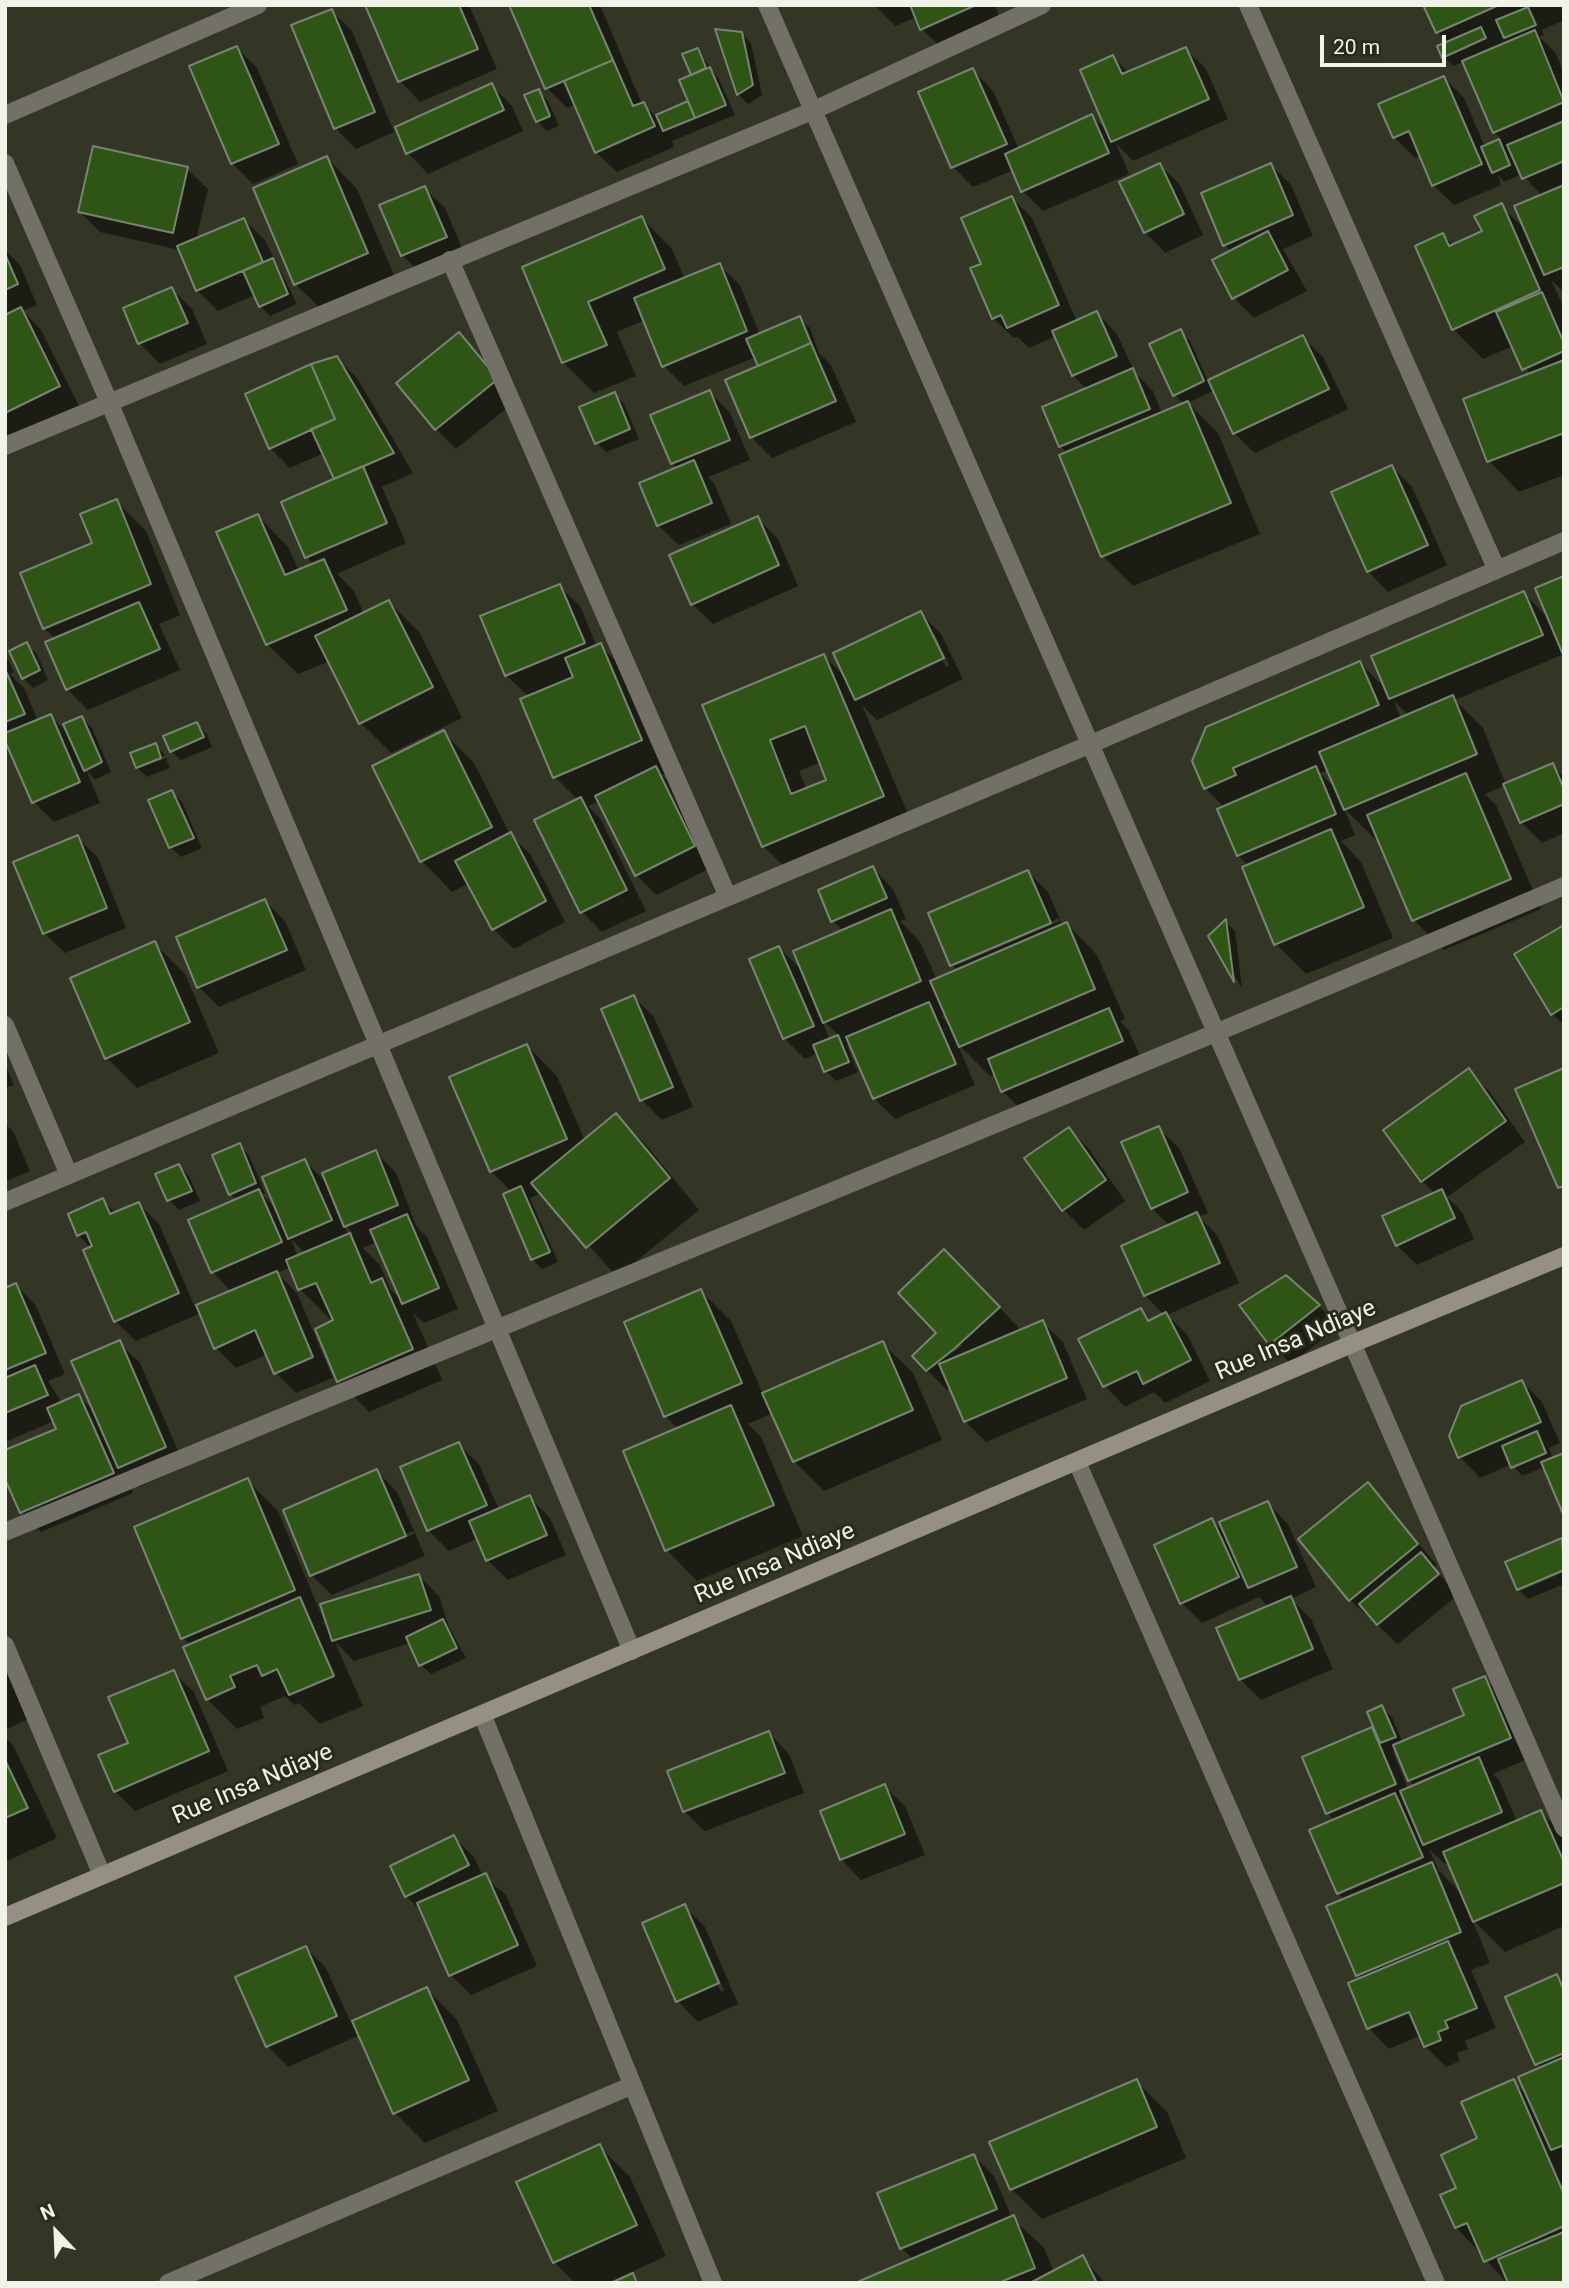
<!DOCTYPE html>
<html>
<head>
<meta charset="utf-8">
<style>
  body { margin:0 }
  #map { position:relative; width:1569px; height:2288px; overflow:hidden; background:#343625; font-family:Roboto,sans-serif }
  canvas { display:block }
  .frame { position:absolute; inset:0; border:7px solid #f2f3e8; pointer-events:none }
  .north { position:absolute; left:21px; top:2197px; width:70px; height:70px; -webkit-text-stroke:5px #2a2c1b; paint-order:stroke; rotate:337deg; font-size:19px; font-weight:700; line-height:28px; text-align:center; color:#f2f3e8 }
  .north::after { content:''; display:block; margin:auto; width:24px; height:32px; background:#f2f3e8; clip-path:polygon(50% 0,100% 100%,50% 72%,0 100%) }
  .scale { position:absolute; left:1320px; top:35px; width:126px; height:32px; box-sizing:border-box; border:4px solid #f2f3e8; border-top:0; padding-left:9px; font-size:21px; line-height:24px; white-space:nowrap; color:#f2f3e8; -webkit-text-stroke:5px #2a2c1b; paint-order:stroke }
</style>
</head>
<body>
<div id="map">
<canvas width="1569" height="2288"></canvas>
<div class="frame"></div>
<div class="north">N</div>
<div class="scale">20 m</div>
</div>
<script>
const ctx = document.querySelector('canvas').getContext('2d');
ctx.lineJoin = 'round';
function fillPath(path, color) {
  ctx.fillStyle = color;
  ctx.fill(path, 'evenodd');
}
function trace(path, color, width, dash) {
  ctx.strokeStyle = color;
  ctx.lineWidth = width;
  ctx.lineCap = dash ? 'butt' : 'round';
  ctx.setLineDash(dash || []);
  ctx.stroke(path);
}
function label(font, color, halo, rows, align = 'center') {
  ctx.font = font + ' Roboto,sans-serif';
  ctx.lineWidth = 6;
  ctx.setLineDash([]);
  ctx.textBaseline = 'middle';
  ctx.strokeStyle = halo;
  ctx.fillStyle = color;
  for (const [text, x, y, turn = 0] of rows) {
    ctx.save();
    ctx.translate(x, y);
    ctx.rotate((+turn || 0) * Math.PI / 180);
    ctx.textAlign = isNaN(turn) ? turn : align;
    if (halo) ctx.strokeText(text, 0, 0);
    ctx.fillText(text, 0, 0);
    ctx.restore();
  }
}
const shadow = new Path2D(`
  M367,5H469L497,69L420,102L400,81Z
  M511,5H600L642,104L656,116L690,102L693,76L685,55L697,50L719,79L735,115L672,141L674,147L617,172L596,152L576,104L567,108L547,88Z
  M875,5H995L1002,23L942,49L922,29L917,17L895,26Z
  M1425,5H1560L1564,13V20L1542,30L1544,35L1539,37L1555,52L1564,73V292L1551,280L1564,308V475L1519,492L1489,461L1530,375L1513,346L1483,359L1453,329L1443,235L1453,245L1484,232L1501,206L1526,230L1542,196L1522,174L1504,182L1498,175L1501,185L1454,205L1433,185L1421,155L1415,158L1394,137L1444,78L1464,98L1485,147L1502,140L1494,132L1464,62L1453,66L1444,57L1448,43L1437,32Z
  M332,11L352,31L394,132L356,149L335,128Z
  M741,33L751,43L762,95L748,104L738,94Z
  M237,48L257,68L298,164L253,184L232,163Z
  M1185,49L1206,69L1228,119L1133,161L1116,143L1129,174L1043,211L1023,191L1014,170L973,187L953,167L973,70L993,91L1019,149L1092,116L1110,134L1113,57L1129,73Z
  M491,85L512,106L523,131L428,174L408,153L397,128Z
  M538,91L548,101L559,126L547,131L537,121Z
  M327,158L357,189L398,284L326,314L295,284Z
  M1160,165L1180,185L1203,235L1165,253L1145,232Z
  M1271,165L1291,185L1313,236L1283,249L1307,291L1254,318L1234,298L1232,252L1224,245Z
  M187,169L208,189L196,240L244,220L265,240L297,304L270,316L260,306L255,295L218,311L197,290L180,250L100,232L79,211Z
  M424,188L445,208L466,257L423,276L402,255Z
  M1012,198L1032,218L1077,322L1097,313L1117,334L1135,373L1153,391L1162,413L1184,404L1175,395L1180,331L1190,341L1208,381L1302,337L1323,357L1348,409L1255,453L1234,433L1215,390L1188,403L1218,433L1260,534L1133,586L1103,556L1067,453L1060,446L1087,390L1073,375L1056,336L1029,348L1018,337L1014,338L993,318L983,265Z
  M642,218L672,249L685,279L719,265L740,285L760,335L800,319L810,328L819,353L831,365L856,422L772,458L751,437L760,367L756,357L684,386L664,366L645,320L617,332L636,376L594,393L563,362L524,268Z
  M5,250L20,265L37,305L23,311L41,330L79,406L5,444Z
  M172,289L192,309L207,344L160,364L140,343Z
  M459,335L517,400L456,449L436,429Z
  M337,358L357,378L413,473L382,487L406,543L337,574L354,591L364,614L389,602L419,632L462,718L391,753L361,723L330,661L298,674L267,644L258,516L288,547L299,571L314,565L307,557L283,503L336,480L324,453L290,468L270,448Z
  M710,392L730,413L750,460L708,477L714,483L731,524L679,545L658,525L678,469L672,463Z
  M614,394L624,404L639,439L606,452L597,443Z
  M1392,467L1412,487L1447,565L1388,592L1368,571Z
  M116,501L146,531L180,615L159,624L180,670L88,710L67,689L56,640L44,628Z
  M757,518L778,539L798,586L713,624L692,604Z
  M559,586L580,606L597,647L600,645L631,676L671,771L662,775L676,789L715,866L657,895L636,875L600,801L588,806L601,820L646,911L602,932L582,912L578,800L555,777L529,697L506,675Z
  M1524,593L1549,619L1564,654L1455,700L1483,728L1506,785L1552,765L1564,777V833L1542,843L1521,822L1506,785L1485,794L1496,805L1541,909L1444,950L1414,920L1379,838L1376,840L1344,808L1355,835L1341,841L1361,862L1393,938L1306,974L1276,944L1249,866L1238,855L1219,809L1224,807L1205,788L1360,663L1387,690ZM1394,701L1409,716L1401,719ZM1329,770L1337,790L1320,773Z
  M921,613L941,634L963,679L877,720L862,705L913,826L794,876L763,846L705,706L824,656L846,678ZM931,635H935L949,665L946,667ZM821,762L828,781L807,790L799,771Z
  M27,645L37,654L48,680L33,688L23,678Z
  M5,654L14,672L10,674L24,688L38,721L50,716L70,735L82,718L92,728L111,772L95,780L86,770L100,803L54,822L34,802L11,749L5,751Z
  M197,724L207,734L212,747L181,760L171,751Z
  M443,732L474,763L510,835L531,855L565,922L514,949L493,929L469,883L452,892L422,861L374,767Z
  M155,745L165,755L140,765V768L166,758L170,768L147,777L137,767Z
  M172,792L182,802L202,848L181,857L171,847Z
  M77,837L98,858L126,928L65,953L44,933Z
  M873,868L893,889L906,919L900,921L920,942L937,980L957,971L952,965L1028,872L1048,892L1063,926L1067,924L1097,955L1125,1019L1120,1021L1129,1031L1142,1061L1023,1112L1003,1091L996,1074L990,1076L957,1043L975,1085L895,1119L874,1098L854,1052L846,1043L858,1072L836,1081L826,1071L818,1053L805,1059L784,1038L779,948L804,972L843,931L833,921ZM1059,918L1060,921L959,964V960ZM946,1014L952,1027L941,1016ZM821,1018L839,1036L830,1040Z
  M265,901L285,921L306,970L219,1007L199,987Z
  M1226,922L1235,931L1242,988L1210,936Z
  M1564,927V1025L1552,1014Z
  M154,943L185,974L219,1053L137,1088L107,1058Z
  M634,997L654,1017L693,1107L662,1120L642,1100Z
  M527,1046L557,1076L585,1141L616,1115L647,1146L699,1210L617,1277L542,1193L530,1198L558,1262L542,1269L532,1259L512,1192L491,1171Z
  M5,1064L14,1085L5,1088Z
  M1469,1071L1489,1091L1525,1142L1447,1197L1462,1212L1474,1239L1417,1265L1397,1245L1436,1194L1422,1181Z
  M5,1124L13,1131L30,1171L5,1182Z
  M1158,1128L1179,1148L1208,1213L1199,1217L1217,1235L1239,1283L1167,1315L1187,1334L1210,1381L1165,1403L1154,1392L1125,1407L1105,1386L1081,1340L1140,1310L1151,1321L1164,1315L1145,1295L1170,1226L1152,1208Z
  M1069,1129L1089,1149L1125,1201L1084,1230L1064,1210Z
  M239,1145L249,1155L265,1193L262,1194L278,1211L305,1161L329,1186L376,1152L396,1173L416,1226L427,1237L458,1309L424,1323L413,1313L442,1380L369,1412L339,1381L317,1329L333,1322L300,1289L291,1267L277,1273L297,1293L333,1378L296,1393L276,1373L268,1354L236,1368L216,1348L201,1313L136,1341L115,1321L92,1249L78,1235L103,1200L116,1214L139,1204L159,1224L195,1307L232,1292L213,1272L237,1200L230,1194ZM344,1224L353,1233L348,1235ZM291,1239L306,1254L298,1257ZM377,1242L402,1300L390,1289L380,1265L363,1248Z
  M179,1166L189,1176L200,1201L179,1210L169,1200Z
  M965,1272L1019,1328L1014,1334L1042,1322L1063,1342L1087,1399L986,1442L965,1421L951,1387L947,1390L927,1370ZM960,1343L962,1346L953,1352L951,1350Z
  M16,1285L36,1306L65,1374L48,1381L62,1403L79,1396L95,1412L119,1343L140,1363L185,1467L139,1487L124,1472L133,1493L41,1532L21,1512L58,1430L54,1421L5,1442V1290Z
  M701,1291L731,1321L763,1394L882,1343L913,1373L942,1440L824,1491L794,1461L773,1413L748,1424L761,1437L803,1536L697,1581L667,1550L625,1452L679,1429L665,1416Z
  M1319,1306L1339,1326L1291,1364L1271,1344Z
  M1522,1382L1542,1402L1560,1443L1549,1448L1553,1459L1545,1467L1522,1476L1512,1464L1480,1478L1460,1457L1451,1436Z
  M458,1444L479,1464L499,1510L529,1497L550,1518L566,1555L508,1580L487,1560L478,1538L449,1551L428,1530Z
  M377,1471L397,1492L425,1556L332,1595L311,1575ZM413,1531L414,1534L319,1574V1570Z
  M247,1480L278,1511L324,1621L322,1622L330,1630L419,1576L439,1596L449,1627L466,1658L431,1674L421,1665L410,1643L354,1661L335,1642L363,1706L320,1724L299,1703L294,1705L285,1696L260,1707L264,1718L237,1729L207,1699L191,1646L183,1638Z
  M1368,1485L1437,1565L1434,1568L1458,1595L1398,1644L1350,1600Z
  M1268,1503L1288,1524L1316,1587L1291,1599L1311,1619L1333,1669L1261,1700L1240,1679L1269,1608L1259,1597L1202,1623L1182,1603L1211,1520L1226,1534Z
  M1561,1540L1564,1568L1520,1587V1591L1564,1572V1584L1528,1599L1518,1589L1507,1563Z
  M5,1637L40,1714L5,1730Z
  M173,1672L194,1692L228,1771L135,1811L115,1791L130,1744Z
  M1484,1678L1505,1698L1530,1758L1493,1774L1499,1780L1517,1822L1541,1812L1564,1835V1926L1505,1952L1472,1919L1490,1963L1471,1970L1496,2028L1465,2041L1468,2049L1457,2053L1460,2061L1446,2067L1425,2046L1421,2035L1389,2049L1369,2028L1345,1900L1338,1893L1335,1821L1327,1813L1371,1729L1379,1737L1382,1707L1392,1717L1403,1743L1466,1716ZM1397,1750L1409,1780L1415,1786L1408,1789L1393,1752ZM1429,1849L1445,1864L1449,1863L1463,1895L1439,1871Z
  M769,1733L789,1754L804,1793L705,1831L684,1811Z
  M5,1737L13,1745L57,1838L5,1862Z
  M884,1786L905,1806L925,1855L861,1880L841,1859Z
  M454,1837L474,1857L483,1876L506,1895L537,1966L471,1995L451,1975L423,1913L406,1896Z
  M684,1906L705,1927L738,2004L698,2022L678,2001ZM693,1928H697L724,1990L721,1992Z
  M306,1948L326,1968L351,2023L427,1989L457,2020L498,2111L425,2143L395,2113L360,2035L288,2067L268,2046Z
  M1556,1976L1564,1984V2283H1507L1456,2227L1458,2189L1480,2139L1513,2081L1528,2096L1542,2069L1537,2064Z
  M1137,2082L1167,2112L1186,2158L1042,2219L1011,2189Z
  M600,2147L630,2177L666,2256L607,2283H575L554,2262Z
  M974,2156L994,2176L1012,2218L1044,2248L1054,2272L1082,2257L1105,2283H860L914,2260L901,2248Z`);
const building = new Path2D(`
  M365,5H459L478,49L398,82Z
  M509,5H589L613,60L545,89Z
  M910,5H976L920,30Z
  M1423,5H1499L1436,33Z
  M1528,7L1536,25L1504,38L1496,20Z
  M332,9L375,112L334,129L291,25Z
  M1481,27L1486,38L1442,58L1437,46Z
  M715,29L742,32L753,85L737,95Z
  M1535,30L1564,102L1493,133L1462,61Z
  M237,46L279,144L231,164L189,66Z
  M1186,47L1209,99L1111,142L1080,70L1113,55L1122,74Z
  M698,48L706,68L691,75L682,54Z
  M613,60L633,106L644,102L655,126L595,153L564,81Z
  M710,67L726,105L695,118L679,80Z
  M973,68L1007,144L951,168L918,92Z
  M1444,76L1482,164L1432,186L1409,131L1393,138L1378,104Z
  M492,83L504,110L406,154L395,127Z
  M539,89L550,116L536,122L524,95Z
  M688,101L695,118L663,131L656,115Z
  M1092,114L1109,153L1021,192L1005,154Z
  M1564,121V161L1522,179L1507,145Z
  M1499,139L1510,165L1492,173L1481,147Z
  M93,146L188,167L173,233L78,212Z
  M327,156L368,253L294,285L253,188Z
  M1160,163L1184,214L1144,233L1119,182Z
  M1271,163L1293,215L1223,246L1201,193Z
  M1564,185V267L1544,275L1514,206Z
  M425,186L447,237L401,256L379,205Z
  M1012,196L1059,305L1007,328L1001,315L992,319L970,268L981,264L961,218Z
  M1502,203L1540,290L1452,330L1415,246L1443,233L1449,246L1482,231L1474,216Z
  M642,216L665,269L588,302L607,345L562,363L522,267Z
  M244,218L263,262L196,291L177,246Z
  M1268,231L1288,270L1232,299L1212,260Z
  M5,254L18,284L5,290Z
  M273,258L288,294L259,307L243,271Z
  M720,263L747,331L662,367L634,298Z
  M172,287L188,323L138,344L123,308Z
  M1542,292L1564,343V351L1522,370L1496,312Z
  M21,307L60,386L5,413V315Z
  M1097,311L1117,356L1072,376L1052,331Z
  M800,316L811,343L758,366L746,339Z
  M1181,329L1204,381L1173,396L1149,344Z
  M459,332L498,379L435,430L396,383Z
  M1303,335L1329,389L1233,434L1208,380Z
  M811,343L836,401L750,438L725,380Z
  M337,356L394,453L334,479L311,429L335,419L311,364Z
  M1564,360V433L1487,462L1463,399Z
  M311,364L335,419L269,449L245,394Z
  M1133,368L1150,409L1059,447L1042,407Z
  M710,390L730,440L671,464L650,415Z
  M615,392L630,429L595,444L579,407Z
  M1188,401L1231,503L1101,557L1059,455Z
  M694,460L712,503L657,526L639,483Z
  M1392,465L1428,545L1367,572L1331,492Z
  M363,466L387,523L305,558L281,502Z
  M117,499L151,584L43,629L20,573L92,543L80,514Z
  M258,514L285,575L324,559L347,610L266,645L216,532Z
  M758,516L779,565L691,605L669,555Z
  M1564,576V657L1535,588Z
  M560,584L585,643L505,676L480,616Z
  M1524,591L1543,635L1389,699L1371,656Z
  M389,600L433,687L359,724L315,636Z
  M139,602L160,649L66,690L45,642Z
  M921,611L944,658L855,700L833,653Z
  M27,642L40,670L22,679L9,651Z
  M601,643L642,740L553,778L520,699L573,677L565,658Z
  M824,654L884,796L762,847L702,705ZM805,726L826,780L791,794L770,740Z
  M1360,661L1379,705L1233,768L1236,775L1204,789L1192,761L1206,727Z
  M5,669L25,714L5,722Z
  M1453,695L1477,754L1344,810L1319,752Z
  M51,714L80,782L32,803L5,741V733Z
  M82,716L102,762L84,771L63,724Z
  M197,722L204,737L170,752L163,736Z
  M444,730L492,827L420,862L372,766Z
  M156,743L161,758L136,768L130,753Z
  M1553,763L1564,789V804L1520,823L1503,784Z
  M656,766L695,846L635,876L595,796Z
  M1316,766L1336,814L1237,856L1217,809Z
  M1466,773L1511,879L1412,921L1367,815Z
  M172,790L194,838L169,848L148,800Z
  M581,797L627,890L580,913L534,820Z
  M1331,829L1364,907L1274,945L1242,867Z
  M511,832L546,901L492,930L455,861Z
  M78,835L107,908L43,934L13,862Z
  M873,866L887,898L831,922L818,890Z
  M1028,870L1051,923L950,966L928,913Z
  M265,899L287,950L197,988L176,937Z
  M891,909L921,981L823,1023L793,951Z
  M1226,919L1234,982L1208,936Z
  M1067,922L1095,989L959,1047L930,981Z
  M1564,925V1007L1551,1015L1514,954Z
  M155,941L190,1022L105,1059L70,978Z
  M779,946L814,1026L783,1039L749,959Z
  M634,995L673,1087L640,1101L601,1009Z
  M929,1002L956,1064L873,1099L846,1037Z
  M1109,1008L1123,1041L1001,1092L988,1059Z
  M838,1035L849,1062L824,1072L813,1045Z
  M527,1044L567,1139L490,1172L449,1077Z
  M1469,1068L1506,1121L1421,1182L1383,1130Z
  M1564,1068V1186L1558,1188L1515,1089Z
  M616,1113L670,1178L586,1248L531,1183Z
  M1159,1126L1188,1192L1151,1209L1121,1142Z
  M1069,1127L1106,1180L1062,1211L1024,1158Z
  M240,1143L256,1183L229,1195L212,1155Z
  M376,1150L398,1205L344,1227L322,1173Z
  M305,1159L332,1220L288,1239L262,1177Z
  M179,1164L192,1191L167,1201L155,1174Z
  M521,1186L550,1252L531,1260L503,1194Z
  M259,1189L282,1242L211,1273L188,1220Z
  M1442,1189L1455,1218L1396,1246L1382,1216Z
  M103,1198L110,1214L139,1202L179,1293L114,1322L83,1250L92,1246L86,1232L77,1236L68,1214Z
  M1197,1212L1220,1263L1144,1296L1121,1246Z
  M407,1214L439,1288L402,1304L370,1230Z
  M350,1233L371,1283L382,1278L413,1349L337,1382L315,1329L333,1320L316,1283L298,1290L286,1260Z
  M944,1249L1000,1307L954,1349L926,1371L912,1356L936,1333L898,1293Z
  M277,1271L313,1357L274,1374L255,1330L214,1349L196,1305Z
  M1286,1275L1320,1305L1269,1345L1239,1305Z
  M16,1283L46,1353L5,1370V1288Z
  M701,1289L742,1383L664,1417L624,1322Z
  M1141,1308L1148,1321L1166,1312L1191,1360L1143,1384L1137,1371L1103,1387L1078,1339Z
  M1043,1320L1067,1378L964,1422L939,1364Z
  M120,1340L166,1447L118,1468L71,1361Z
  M883,1341L913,1410L793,1462L762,1393Z
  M35,1365L48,1395L5,1413V1378Z
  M1522,1380L1541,1422L1458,1458L1449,1436L1461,1406Z
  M79,1394L114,1473L20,1513L5,1479V1450L56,1429L47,1408Z
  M731,1405L774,1505L665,1551L623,1451Z
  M1537,1431L1546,1453L1511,1468L1502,1446Z
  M459,1442L487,1505L427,1531L400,1467Z
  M1564,1453V1513L1563,1514L1541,1462Z
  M377,1469L406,1536L310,1576L283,1510Z
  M248,1478L295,1590L181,1639L134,1527Z
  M1368,1482L1418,1544L1349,1601L1298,1539Z
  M530,1495L547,1535L486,1561L469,1521Z
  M1268,1501L1297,1567L1248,1588L1219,1522Z
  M1212,1518L1239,1577L1180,1604L1154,1545Z
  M1562,1538L1564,1570L1517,1590L1505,1562Z
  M1421,1552L1439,1574L1377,1625L1359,1604Z
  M419,1574L431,1610L332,1641L320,1604Z
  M1291,1596L1313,1649L1239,1680L1216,1628Z
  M300,1597L334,1676L289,1695L277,1669L262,1676L257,1665L230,1676L235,1687L206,1700L183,1647Z
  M443,1619L457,1648L419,1666L406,1637Z
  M174,1670L209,1751L114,1792L98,1755L128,1743L108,1697Z
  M1485,1676L1511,1738L1408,1781L1393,1745L1464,1715L1453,1689Z
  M1382,1705L1396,1737L1380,1743L1367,1712Z
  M1372,1727L1396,1784L1326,1814L1302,1757Z
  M769,1731L785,1773L683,1812L667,1771Z
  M1479,1757L1502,1812L1423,1845L1400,1791Z
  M5,1760L28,1808L5,1818Z
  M885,1784L905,1834L840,1860L820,1811Z
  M1395,1793L1423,1857L1337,1894L1309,1830Z
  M1541,1810L1564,1862V1883L1473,1922L1443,1852Z
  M454,1835L469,1865L405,1897L390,1866Z
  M1432,1862L1461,1932L1356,1976L1326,1906Z
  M486,1873L518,1945L449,1976L417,1903Z
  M685,1904L719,1983L676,2002L642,1923Z
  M1448,1941L1477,2008L1445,2021L1448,2028L1438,2032L1441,2040L1424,2047L1409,2012L1367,2029L1348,1983Z
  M306,1946L337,2016L266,2047L235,1977Z
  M1557,1974L1564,1991V2053L1535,2065L1505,1997Z
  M427,1987L469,2080L393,2114L352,2021Z
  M1564,2057V2145L1551,2150L1518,2077Z
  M1137,2079L1157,2127L1010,2190L989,2142Z
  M1514,2079L1564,2194V2226L1484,2262L1467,2223L1455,2228L1440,2195L1456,2188L1441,2155L1477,2138L1461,2102Z
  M600,2144L637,2225L553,2263L516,2182Z
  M974,2154L997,2209L900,2249L877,2193Z
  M1014,2215L1035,2268L998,2283H855Z
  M1564,2232V2283H1508L1498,2259Z
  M1083,2255L1097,2283H1030Z
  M633,2273L637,2283H611Z`);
const street = new Path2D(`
  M767,5L1564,1828
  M1248,5L1496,568
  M5,115L258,5
  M5,163L109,402L632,1651
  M450,260L728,897
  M5,446L812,111L1042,5
  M5,1025L69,1175
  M5,1202L1091,744L1564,541
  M1077,1462L1436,2283
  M5,1532C524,1315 1047,1107 1564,886
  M5,1645L102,1875
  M482,1714L713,2283
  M168,2283L633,2085`);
const secondary = new Path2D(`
  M5,1917L1354,1343L1564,1256`);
const streetNames = [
  ["Rue Insa Ndiaye",1296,1341,-23],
  ["Rue Insa Ndiaye",775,1564,-23],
  ["Rue Insa Ndiaye",253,1785,-23]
];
fillPath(shadow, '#0007');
fillPath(building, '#2f5516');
trace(building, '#788473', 2);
trace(street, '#727067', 18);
trace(secondary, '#959083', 18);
label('24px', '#f2f3e8', '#2a2c1b', streetNames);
</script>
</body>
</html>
